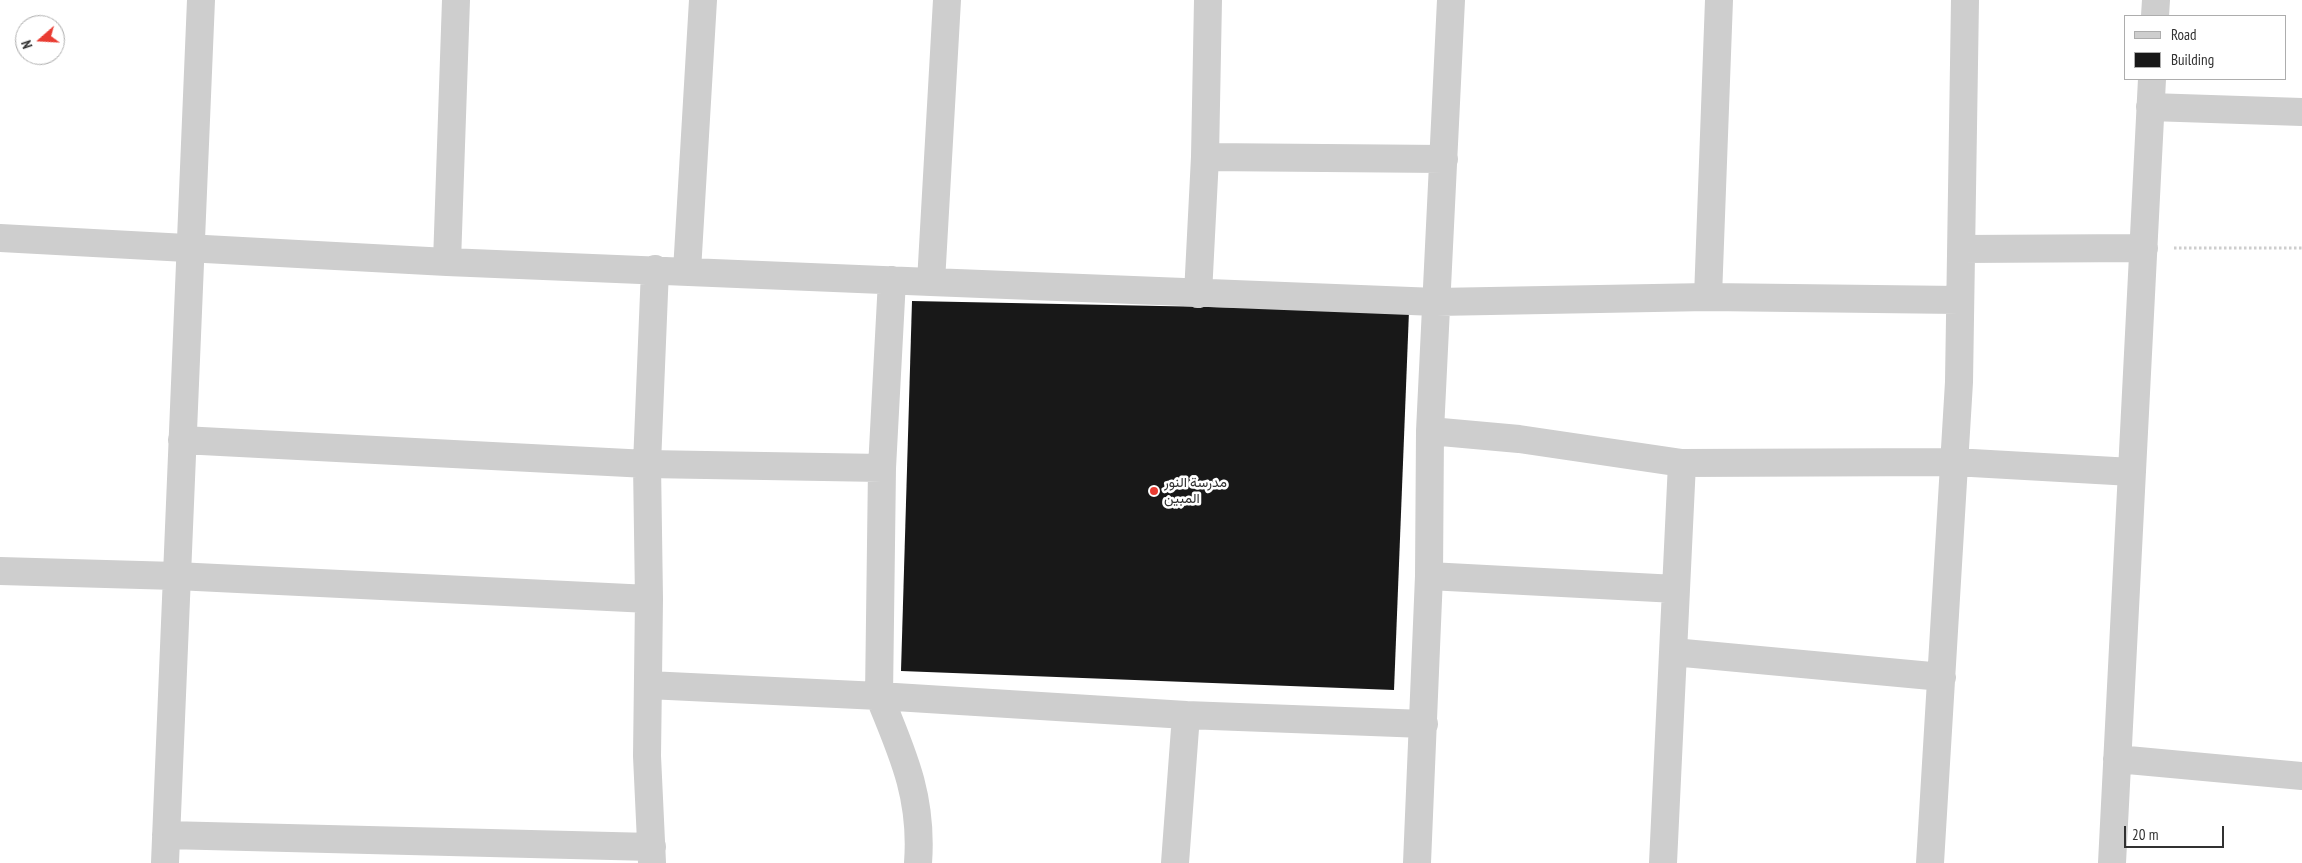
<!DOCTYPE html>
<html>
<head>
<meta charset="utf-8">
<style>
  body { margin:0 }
  #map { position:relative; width:2302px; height:863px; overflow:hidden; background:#fff; font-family:"PT Sans Narrow",sans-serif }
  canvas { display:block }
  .legend { position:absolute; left:2124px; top:15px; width:162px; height:65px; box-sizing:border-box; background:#fff; border:1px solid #adadad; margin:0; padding:6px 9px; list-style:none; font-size:15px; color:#313131 }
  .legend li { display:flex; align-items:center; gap:10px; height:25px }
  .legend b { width:25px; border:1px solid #adadad }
  .north { position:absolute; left:15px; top:15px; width:50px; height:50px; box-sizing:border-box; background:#fff; border:1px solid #adadad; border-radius:50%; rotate:251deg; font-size:14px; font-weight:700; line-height:20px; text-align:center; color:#313131 }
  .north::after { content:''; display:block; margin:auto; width:18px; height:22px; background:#e93c32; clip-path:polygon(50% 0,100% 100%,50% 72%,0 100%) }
  .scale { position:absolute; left:2124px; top:826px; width:100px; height:22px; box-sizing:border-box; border:2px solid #313131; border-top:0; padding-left:6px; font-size:15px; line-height:18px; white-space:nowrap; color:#313131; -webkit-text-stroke:4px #fff; paint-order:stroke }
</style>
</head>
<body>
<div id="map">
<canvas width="2302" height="863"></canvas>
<ul class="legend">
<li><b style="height:6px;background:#cecece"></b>Road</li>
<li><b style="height:14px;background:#181818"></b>Building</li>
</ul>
<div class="north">N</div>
<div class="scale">20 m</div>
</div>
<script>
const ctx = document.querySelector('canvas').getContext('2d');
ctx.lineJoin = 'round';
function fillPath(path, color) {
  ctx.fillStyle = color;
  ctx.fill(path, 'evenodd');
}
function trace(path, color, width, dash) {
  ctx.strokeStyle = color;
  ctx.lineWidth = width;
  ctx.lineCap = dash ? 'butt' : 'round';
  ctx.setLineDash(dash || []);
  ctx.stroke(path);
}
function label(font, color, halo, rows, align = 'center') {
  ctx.font = font + ' "PT Sans Narrow",Vazirmatn,sans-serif';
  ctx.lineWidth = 5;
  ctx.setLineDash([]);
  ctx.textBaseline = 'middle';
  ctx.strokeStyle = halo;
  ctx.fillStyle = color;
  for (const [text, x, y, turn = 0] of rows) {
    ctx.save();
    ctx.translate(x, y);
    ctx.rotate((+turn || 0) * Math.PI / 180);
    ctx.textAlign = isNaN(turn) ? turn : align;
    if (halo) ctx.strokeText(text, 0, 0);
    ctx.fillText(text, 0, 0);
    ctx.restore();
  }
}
const building = new Path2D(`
  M912,301L1409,311L1394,690L901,671Z`);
const path = new Path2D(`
  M2174,248H2302`);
const minor = new Path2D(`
  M947,0L931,282L1436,302L1708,297L1959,300
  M2155,16L2156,0
  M2150,107L2302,112
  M1205,157L1444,159
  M0,238L447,262L931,282
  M1962,249L2144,248
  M447,262L456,0
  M687,271L703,0
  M1198,294L1205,157L1208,0
  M1708,297L1719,0
  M1430,431L1519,439L1682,463L1954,462L2132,472
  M182,440L647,464L882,468
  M0,571L176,576L649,599
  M1429,576L1676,589
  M1673,652L1942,677
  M648,685L879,696L882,468L892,280
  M2117,759L2302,776
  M166,835L652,847
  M165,863L201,0
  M652,863L647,756L649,599L647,464L655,269
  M918,863C923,798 903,754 879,696L1186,715
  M1175,863L1186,715L1424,724
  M1417,863L1429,576L1430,431L1451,0
  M1663,863L1682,463
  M1930,863L1959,382L1965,0
  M2112,863L2152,79`);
const markers = [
  [1154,491,5,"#e93c32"]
];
const poiNames = [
  ["مدرسة النور",1164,483],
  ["المبين",1164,499]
];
fillPath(building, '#181818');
trace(path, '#cecece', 3, [2.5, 2.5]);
trace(minor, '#cecece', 28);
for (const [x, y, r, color] of markers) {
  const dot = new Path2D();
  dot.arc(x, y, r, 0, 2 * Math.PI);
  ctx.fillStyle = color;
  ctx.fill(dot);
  trace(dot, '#fff', 2);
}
label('14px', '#313131', '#fff', poiNames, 'left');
</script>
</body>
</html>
